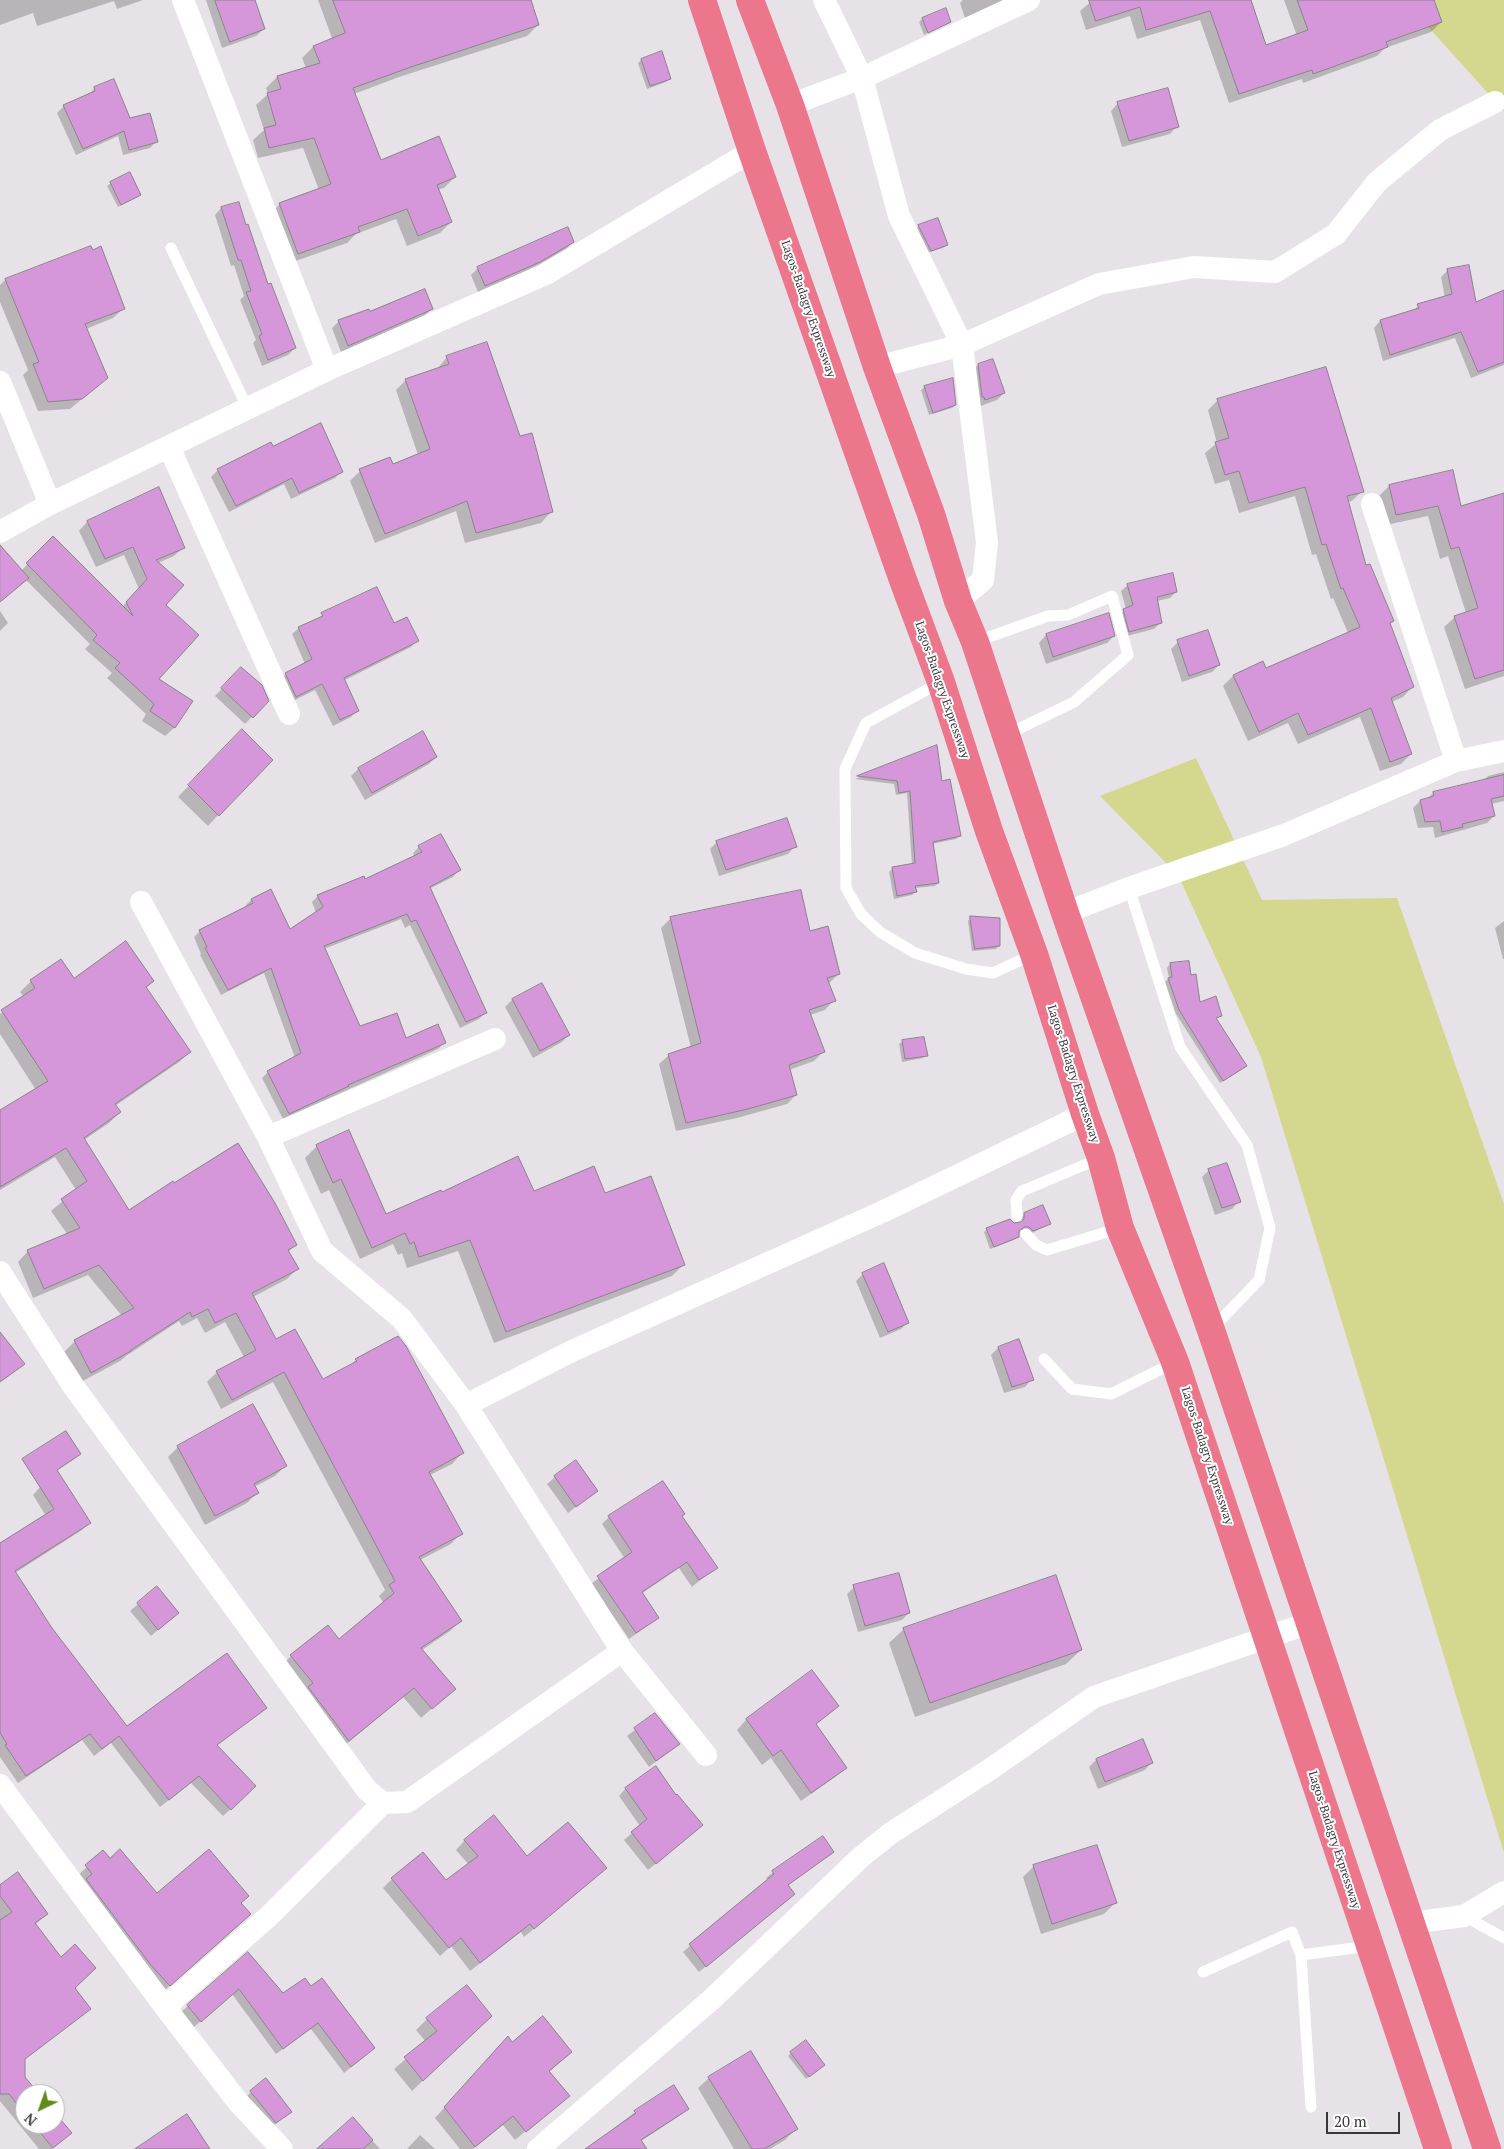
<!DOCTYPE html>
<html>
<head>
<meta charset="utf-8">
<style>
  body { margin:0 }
  #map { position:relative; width:1504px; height:2149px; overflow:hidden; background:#e7e2e7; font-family:"PT Serif",serif }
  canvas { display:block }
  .north { position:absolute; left:15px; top:2084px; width:50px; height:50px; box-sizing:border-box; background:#fff; border:1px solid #b0afb0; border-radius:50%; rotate:222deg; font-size:14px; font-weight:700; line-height:20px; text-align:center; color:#393739 }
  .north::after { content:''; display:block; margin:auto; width:18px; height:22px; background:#608b1a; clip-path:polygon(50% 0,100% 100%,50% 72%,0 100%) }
  .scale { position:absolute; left:1326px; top:2112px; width:74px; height:22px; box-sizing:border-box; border:2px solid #393739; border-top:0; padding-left:6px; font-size:15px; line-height:18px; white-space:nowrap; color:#393739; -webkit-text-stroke:4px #fff; paint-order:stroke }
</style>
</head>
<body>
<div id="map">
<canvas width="1504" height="2149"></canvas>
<div class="north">N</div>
<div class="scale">20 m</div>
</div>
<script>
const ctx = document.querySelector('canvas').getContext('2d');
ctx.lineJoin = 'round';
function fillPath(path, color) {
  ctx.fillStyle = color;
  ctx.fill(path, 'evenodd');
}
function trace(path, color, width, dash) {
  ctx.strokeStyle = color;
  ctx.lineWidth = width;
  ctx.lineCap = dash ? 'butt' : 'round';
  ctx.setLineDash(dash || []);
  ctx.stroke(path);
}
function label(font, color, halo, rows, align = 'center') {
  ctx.font = font + ' "PT Serif",serif';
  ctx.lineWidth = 4;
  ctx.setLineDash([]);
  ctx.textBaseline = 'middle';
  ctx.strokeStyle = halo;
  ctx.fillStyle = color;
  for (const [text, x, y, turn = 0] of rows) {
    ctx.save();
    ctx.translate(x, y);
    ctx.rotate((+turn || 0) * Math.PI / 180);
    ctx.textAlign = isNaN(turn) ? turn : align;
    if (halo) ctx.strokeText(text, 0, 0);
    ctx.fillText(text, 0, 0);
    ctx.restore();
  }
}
const green = new Path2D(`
  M1404,0H1504V111Z
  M1196,758L1262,900L1397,898L1504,1204V1853L1261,1057L1178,875L1100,796Z`);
const shadow = new Path2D(`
  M0,0H143L117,9L114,1L37,26L33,13L0,25Z
  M206,0H253L264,29L256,36L222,48Z
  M318,0H529L538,25L527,36L399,77L354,94L380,161L455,177L444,188L437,190L451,222L440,233L407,246L396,219L356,234L347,243L287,264L269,215L280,204L319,190L303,148L258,158L253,140L264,130L256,105L268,94L266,88L277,77L306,68L302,58L313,47L332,38Z
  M963,0H1005L965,18L960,3Z
  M1093,0H1250L1266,47L1297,36L1284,0H1433L1441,22L1431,32L1385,48L1377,56L1303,83L1302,79L1229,103L1200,20L1137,39L1130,16L1086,30L1080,11Z
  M922,19L949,22L924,35L919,22Z
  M641,60L670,79L666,82L647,89L638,63Z
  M95,88L130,120L157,141L150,148L123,155L118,136L76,155L57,113L64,106L87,96Z
  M1118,103L1177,126L1170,134L1122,147L1111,111Z
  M111,183L140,195L118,207L107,186Z
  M221,208L267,286L295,348L288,355L262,366L253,343L256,340L240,300L244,296L234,265L231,266L215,215Z
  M919,226L946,245L943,248L927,253L916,229Z
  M573,242L566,249L531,269L478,292L471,275L478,268Z
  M55,260L124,308L113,318L86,329L96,387L70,409L38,411L23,375L28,370L0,302V285L5,280Z
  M1448,270L1475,304L1504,291V365L1471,378L1455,338L1383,361L1374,328L1380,321L1412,312L1418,306L1445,298L1441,277Z
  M432,309L424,316L341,352L332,328L339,321L369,312Z
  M447,357L519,437L551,512L541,523L465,543L456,511L375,543L350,481L360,471L392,465L418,455L396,390L406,380L437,369Z
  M978,365L1004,393L997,400L978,407L971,373Z
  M925,387L955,405L952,408L929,415L921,390Z
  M1218,400L1362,491L1352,501L1348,502L1366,567L1393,620L1389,624L1413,686L1403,697L1391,702L1411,754L1401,764L1380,771L1360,717L1298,744L1288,723L1248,741L1223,686L1233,676L1266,670L1348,633L1333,598L1331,599L1316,554L1312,555L1295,496L1239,513L1229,480L1215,484L1205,453L1217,443L1208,410Z
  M272,447L342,471L335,478L291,499L284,484L229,512L211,477L218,470Z
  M1389,486L1460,507L1504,495V676L1465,689L1444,627L1455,617L1466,613L1448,556L1440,559L1428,516L1386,525L1379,496Z
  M158,489L183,548L174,556L158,563L164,605L157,679L191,702L174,728L165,736L142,721L146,714L107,678L112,673L85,649L90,644L26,580L0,602V564L21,571L53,538L122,607L139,589L124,555L96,567L79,531L87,522Z
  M1128,585L1176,592L1170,598L1157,601L1161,622L1154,629L1123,637L1117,616L1126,609L1121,591Z
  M376,589L393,625L417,640L411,647L343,681L358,710L351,717L333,726L315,690L289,703L279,681L286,674L305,664L292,634L299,628L316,620L322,615Z
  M0,611L8,623L0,631Z
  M1108,615L1114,636L1107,643L1046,664L1039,643L1046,635Z
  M1178,642L1219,665L1212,672L1182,682L1171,649Z
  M234,676L267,701L245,724L215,696Z
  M242,731L218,815L208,826L178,797Z
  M423,733L436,757L429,764L365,800L351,776L358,769Z
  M936,747L941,782L960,836L956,839L932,844L938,883L935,886L915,888V892L912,895L894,899L889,872L892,869L912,865L907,793L896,795L894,784L855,779Z
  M1504,772V801L1491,804L1494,816L1487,823L1435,838L1433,827L1418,828L1413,808L1420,801L1427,799L1433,793L1483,781L1488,776Z
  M717,842L795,846L788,854L719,876L710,849Z
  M419,847L459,870L453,877L429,889L486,1012L479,1019L460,1028L410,925L405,928L401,919L324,949L359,1028L405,1039L444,1043L438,1049L283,1119L262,1078L268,1072L295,1058L264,973L221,995L200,955L201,954L194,937L200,931L246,908L245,906L251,900L290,931L316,913L312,902L318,896L365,881L415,857L413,853Z
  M971,917L999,946L996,949L972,951L968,921Z
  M670,919L809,932L839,974L828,984L834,1000L825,1010L810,1015L823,1052L814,1061L789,1070L796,1095L787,1104L737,1118L676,1131L659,1064L669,1055L691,1048L661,928Z
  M1504,921V959H1503L1495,928Z
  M61,961L73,979L153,981L146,988L190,1052L179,1062L115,1106L120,1112L109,1123L84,1140L129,1212L296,1245L288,1252L297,1269L287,1279L253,1297L276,1340L322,1381L349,1366L356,1360L462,1453L452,1464L430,1475L461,1533L451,1544L420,1560L460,1621L450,1631L422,1650L454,1689L421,1718L403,1697L338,1751L281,1666L291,1656L339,1641L384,1604L379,1596L385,1590L273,1382L221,1409L207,1382L217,1372L244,1357L225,1322L205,1333L197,1318L182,1326L179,1321L126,1356L120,1361L81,1382L64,1352L75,1341L122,1316L88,1275L33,1298L18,1262L28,1251L68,1235L51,1211L76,1190L55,1157L0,1190V1111L36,1090L0,1034V1014L24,997L20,992L31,981Z
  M1170,964L1190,976L1199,1004L1221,1015L1216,1019L1242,1069L1220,1083L1176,1014L1165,982L1169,978L1167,968Z
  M541,984L569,1035L562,1042L533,1058L505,1007L512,1000Z
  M903,1041L926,1055L923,1058L902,1062L899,1044Z
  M317,1146L385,1215L441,1193L605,1195L684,1264L672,1276L494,1343L458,1251L407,1268L402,1253L398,1255L393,1244L360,1259L329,1190L321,1194L305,1158Z
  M1209,1170L1239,1201L1232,1209L1215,1215L1202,1177Z
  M1025,1214L1050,1224L1030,1234L1025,1230H1020L1018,1236L1014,1240L990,1249L984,1232L987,1229L1021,1224L1022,1217Z
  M863,1274L908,1322L901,1329L880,1338L856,1281Z
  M1019,1341L1032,1379L1025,1387L1004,1393L991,1355L998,1348Z
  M178,1447L285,1466L275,1476L254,1487L257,1493L247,1503L205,1525L168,1457Z
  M43,1449L80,1454L58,1470Z
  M555,1477L596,1491L568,1513L547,1484Z
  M40,1487L89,1523L82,1530L15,1573L51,1629L126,1727L265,1708L216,1746L247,1794L223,1816L191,1783L160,1807L111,1743L94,1756L82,1740L18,1783L0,1757V1545L46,1516L33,1495Z
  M681,1516L716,1567L692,1587L679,1568L641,1594L658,1618L629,1639L591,1584L625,1559L602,1524L609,1517Z
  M854,1587L909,1613L902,1620L858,1632L847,1594Z
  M157,1588L177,1613L151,1636L130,1611Z
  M904,1629L1081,1650L1066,1664L915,1717L889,1643Z
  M812,1671L838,1706L815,1725L845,1768L835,1777L801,1801L771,1758L762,1765L737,1730L746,1720Z
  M655,1715L679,1744L649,1767L627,1736Z
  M1096,1760L1152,1762L1145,1770L1098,1789L1089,1767Z
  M626,1788L694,1832L648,1870L624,1840L640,1826L619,1796Z
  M465,1840L527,1858L596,1877L524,1937L521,1932L470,1971L451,1946L440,1956L383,1888L392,1879L446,1882L469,1865L456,1850Z
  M103,1852L110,1860L157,1894L240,1903L239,1925L159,1995L76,1877Z
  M833,1852L787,1886V1900L699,1972L683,1952L768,1880L766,1878L773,1872Z
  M1034,1866L1115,1903L1104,1914L1041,1934L1023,1877Z
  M0,1886L46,1914L35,1925L74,1988L89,2009L15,2067L38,2094H25V2124H55V2115L62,2141L52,2149H39L0,2101Z
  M248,1953L283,1995L367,2054L344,2073L311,2029L276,2054L232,1994L194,2027L181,2012Z
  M427,2019L479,2027L412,2091L394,2069L426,2042L416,2030Z
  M512,2044L571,2052L549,2072L568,2096L515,2140L503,2125L473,2149H460L435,2118L498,2048Z
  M791,2053L820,2068L806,2079L788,2056Z
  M709,2078L796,2129L785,2140L770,2149H734L698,2088Z
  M251,2092L290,2112L268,2130L244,2099Z
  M687,2108L679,2116L641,2141L646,2149H587L635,2112Z
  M353,2119L380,2149H319Z
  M420,2135L435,2149H407Z`);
const building = new Path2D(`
  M215,0H255L265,29L230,42Z
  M333,0H531L539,25L411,67L353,88L381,160L439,136L456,177L437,185L452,222L418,236L407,209L358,227L360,232L298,254L279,203L331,184L314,138L269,148L264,128L276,125L267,93L281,89L277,76L320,63L313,46L345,33Z
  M1089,0H1251L1266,45L1308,30L1297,0H1434L1442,22L1386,42L1388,47L1313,74L1312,70L1239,94L1210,11L1146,30L1140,7L1096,21Z
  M946,8L951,22L928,33L922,18Z
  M662,51L671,79L650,86L641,59Z
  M114,79L130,118L150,113L158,142L129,150L124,131L83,149L63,105L95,91L94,87Z
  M1168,88L1179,127L1129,141L1117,102Z
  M130,172L141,195L121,205L110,182Z
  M239,202L246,225L248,224L268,284L271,283L296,348L268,360L259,336L262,334L246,292L251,291L241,260H238L221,207Z
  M938,218L948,245L931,251L918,225Z
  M568,227L574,242L540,262L485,286L477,267Z
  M91,246L93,250L101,246L125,309L85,324L108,378L82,399L48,402L33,364L39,362L5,279Z
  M1469,265L1476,302L1504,290V362L1478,372L1461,332L1390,355L1380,320L1419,308L1417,304L1452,294L1447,269Z
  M425,289L433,309L348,346L338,320L369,309L370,311Z
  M487,342L520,436L532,433L553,512L476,533L467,501L385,534L359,469L390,457L393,464L430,449L405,379L449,364L446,356Z
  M993,359L1005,393L985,400L984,397H982L978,364Z
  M1326,367L1364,492L1347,496L1366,565L1370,564L1394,621L1390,623L1414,687L1391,698L1412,754L1390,762L1371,708L1308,735L1298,713L1259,732L1233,675L1263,661L1266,668L1360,627L1343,588L1341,589L1326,544L1322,545L1305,487L1249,503L1239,471L1225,475L1215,442L1229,438L1217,399Z
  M953,378L956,405L933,413L924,386Z
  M321,423L343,472L299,493L292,478L236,506L217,469L271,442L273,446Z
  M1453,470L1461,506L1504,493V670L1475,679L1454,616L1478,608L1459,547L1451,549L1438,506L1396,515L1389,485Z
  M159,487L185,548L156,560L184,585L166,605L199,635L159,679L193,701L175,728L150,711L154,704L115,668L120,663L93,640L97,635L26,563L53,536L133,616L126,602L147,579L133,547L105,559L87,521Z
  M0,545L29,578L0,602Z
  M1173,573L1177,592L1157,597L1162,623L1129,632L1123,609L1133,605L1127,584Z
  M377,587L394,623L407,617L419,641L344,678L359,711L340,720L322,684L296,697L285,673L312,659L298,627L323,616L321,613Z
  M1109,613L1115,636L1053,657L1046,634Z
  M1208,630L1220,665L1189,676L1177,640Z
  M241,667L262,685L269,701L253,718L221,688Z
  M242,729L273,760L219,816L188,785Z
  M423,731L437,757L372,793L358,768Z
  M937,745L942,781L950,779L961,836L933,842L939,883L915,886L917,892L897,896L892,867L915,863L910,791L899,793L897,781L857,776Z
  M1504,775V796L1491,799L1495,816L1462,824L1463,827L1442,832L1440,821L1425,822L1420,800L1434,796L1433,792Z
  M787,818L797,847L726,870L716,841Z
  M441,834L461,870L430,887L487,1013L466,1022L416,920L411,922L407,914L324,946L360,1026L397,1013L406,1038L438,1024L446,1043L348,1085L349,1086L289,1114L267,1071L301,1053L271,968L228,990L205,948L207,947L199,930L253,903L251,899L271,889L290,929L323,907L317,895L364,876L365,879L422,852L418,846Z
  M801,890L810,931L828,926L840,974L827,978L836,1001L809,1010L825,1052L789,1065L797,1095L748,1109L686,1123L668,1054L701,1043L670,917Z
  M970,916L1000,918V946L975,949Z
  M126,941L154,981L146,987L191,1052L115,1104L121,1112L84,1138L129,1210L173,1181L174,1183L238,1143L275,1203L297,1245L288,1250L299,1269L252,1293L276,1339L295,1329L323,1379L357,1361L355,1359L398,1336L406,1346L464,1453L429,1472L463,1534L419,1557L462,1621L421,1648L456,1689L432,1709L414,1688L349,1741L308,1687L313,1683L290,1655L328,1625L339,1639L394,1593L389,1585L395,1581L284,1372L232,1400L216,1371L256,1350L236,1313L215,1323L208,1309L192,1317L190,1312L131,1350V1351L91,1373L74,1340L134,1308L99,1265L44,1289L27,1250L80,1228L61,1199L87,1181L66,1148L0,1187V1110L48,1081L1,1010L35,988L30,980L61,959L74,978Z
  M1189,961L1191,975L1196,974L1200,1002L1216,996L1222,1016L1216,1018L1247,1066L1223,1081L1179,1010L1168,978L1172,977L1170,963Z
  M542,983L570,1035L540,1051L512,999Z
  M924,1037L928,1056L905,1059L902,1040Z
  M349,1130L386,1214L441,1190L442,1192L518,1156L534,1191L594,1166L605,1193L651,1176L685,1265L506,1332L470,1240L419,1257L414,1242L410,1244L405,1233L372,1248L341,1179L333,1183L316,1145Z
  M1227,1163L1241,1202L1222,1208L1208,1169Z
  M1043,1205L1051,1224L1033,1231L1029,1227H1024L1019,1231V1237L994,1247L986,1228L1010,1219L1014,1223L1021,1222L1024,1219V1213Z
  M884,1263L909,1323L888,1332L862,1273Z
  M0,1332L25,1364L0,1382Z
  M1019,1339L1034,1380L1012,1387L998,1347Z
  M253,1404L287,1466L254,1484L259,1493L215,1516L177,1446Z
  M66,1431L81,1454L57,1470L91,1523L15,1571L52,1628L127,1726L227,1653L267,1708L217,1745L256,1786L231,1810L199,1776L169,1800L119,1736L102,1749L90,1734L26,1776L5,1745L7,1744L0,1733V1543L54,1509L22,1459Z
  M576,1460L598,1491L576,1507L554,1476Z
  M663,1481L685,1514L682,1516L718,1568L699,1580L687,1562L642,1592L659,1618L636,1633L597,1576L632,1552L608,1516Z
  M899,1573L910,1613L865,1626L853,1585Z
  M1056,1575L1082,1650L930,1703L903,1628Z
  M157,1586L179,1613L158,1630L137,1603Z
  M812,1670L839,1706L816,1724L847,1768L811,1793L781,1750L773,1756L746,1719Z
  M655,1713L680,1744L656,1761L634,1728Z
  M1143,1739L1153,1763L1105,1782L1096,1759Z
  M656,1766L676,1795L677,1794L703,1825L656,1864L631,1832L647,1819L625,1788Z
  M494,1815L527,1856L568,1822L607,1868L534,1929L530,1924L480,1963L461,1938L449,1948L391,1878L423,1852L446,1880L478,1856L464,1840Z
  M823,1836L834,1852L788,1885L795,1894L706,1967L689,1944L774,1874L772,1871Z
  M1097,1845L1117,1903L1052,1924L1033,1865Z
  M120,1849L157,1893L209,1849L249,1896L241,1903L251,1914L170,1986L150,1964L86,1879L92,1874L85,1865L103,1850L110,1858Z
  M18,1872L48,1914L35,1923L61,1957L75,1944L96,1968L75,1988L91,2009L25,2059V2077L39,2094H25V2114L9,2094H0V1920L12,1912L0,1896V1885Z
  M248,1952L283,1993L305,1978L311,1986L322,1978L375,2048L351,2067L318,2023L283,2049L239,1989L201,2022L187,2005Z
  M467,1985L492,2016L423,2081L404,2057L437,2031L426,2018Z
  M543,2016L572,2052L549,2071L570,2096L526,2132L513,2116L475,2147L444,2107L508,2036L512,2042Z
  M806,2040L825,2065L809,2077L790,2052Z
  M751,2051L798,2129L764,2149H752L708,2077Z
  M266,2078L292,2112L276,2123L250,2091Z
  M674,2085L689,2109L641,2140L647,2149H585L636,2113L634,2111Z
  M55,2113L72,2133L53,2148L33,2124H55Z
  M187,2114L210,2149H135Z
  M353,2117L373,2140L363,2149H317Z`);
const lane = new Path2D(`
  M171,248L248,409
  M975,642L1048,616L1068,615L1112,596L1128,655L1074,702L1006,735
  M941,682L866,723L845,769L846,888L861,914L880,932L915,953L966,969L993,973L1034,954
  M1129,888L1180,1047L1247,1145L1270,1228L1259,1280L1212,1329
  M1017,1216L1016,1200L1022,1191L1101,1158
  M1026,1234L1036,1245L1047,1250L1120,1228
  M1044,1359L1072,1389L1111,1394L1175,1362
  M1464,1916L1504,1938
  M1301,1955L1311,2107
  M1203,1972L1292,1932L1301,1955L1369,1946`);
const street = new Path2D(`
  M183,0L327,370
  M824,0L862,78L899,216L962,345L987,542L983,580L958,601
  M790,105L862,78L1029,0
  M877,367L962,345L1099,284L1194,267L1275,272L1336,234L1377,182L1440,130L1495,102
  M0,382L50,504
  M169,447L289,714
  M1372,504L1456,761
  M0,532L50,504L327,370L546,274L752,151
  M141,902L268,1137L322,1251L402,1319L466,1405L622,1651L706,1755
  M1065,913L1129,888L1284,835L1456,761L1504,751
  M268,1137L495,1039
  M0,1272L74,1387L367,1790L383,1803L407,1802L622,1651
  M466,1405L572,1351L884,1211L1085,1114
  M0,1785L165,2007L238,2102L282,2149
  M1411,1923L1464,1916L1504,1892
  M165,2007L269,1916L383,1803
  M538,2149L711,2000L861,1857L891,1833L989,1770L1094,1697L1309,1623`);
const highway = new Path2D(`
  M702,0L752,151L903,580L941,682L989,831L1034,954L1085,1114L1101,1158L1120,1228L1175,1362L1438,2149
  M750,0L790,105L877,367L931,514L958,601L975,642L1065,913L1211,1330L1487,2149`);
const streetNames = [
  ["Lagos-Badagry Expressway",808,309,71],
  ["Lagos-Badagry Expressway",942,690,71],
  ["Lagos-Badagry Expressway",1073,1074,72],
  ["Lagos-Badagry Expressway",1207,1456,72],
  ["Lagos-Badagry Expressway",1334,1840,72]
];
fillPath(green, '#d4d88e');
fillPath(shadow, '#0003');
fillPath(building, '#d597d9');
trace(building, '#898489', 1);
trace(lane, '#fff', 11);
trace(street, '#fff', 22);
trace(highway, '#ec768b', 28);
label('12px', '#393739', '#fff', streetNames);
</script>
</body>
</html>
